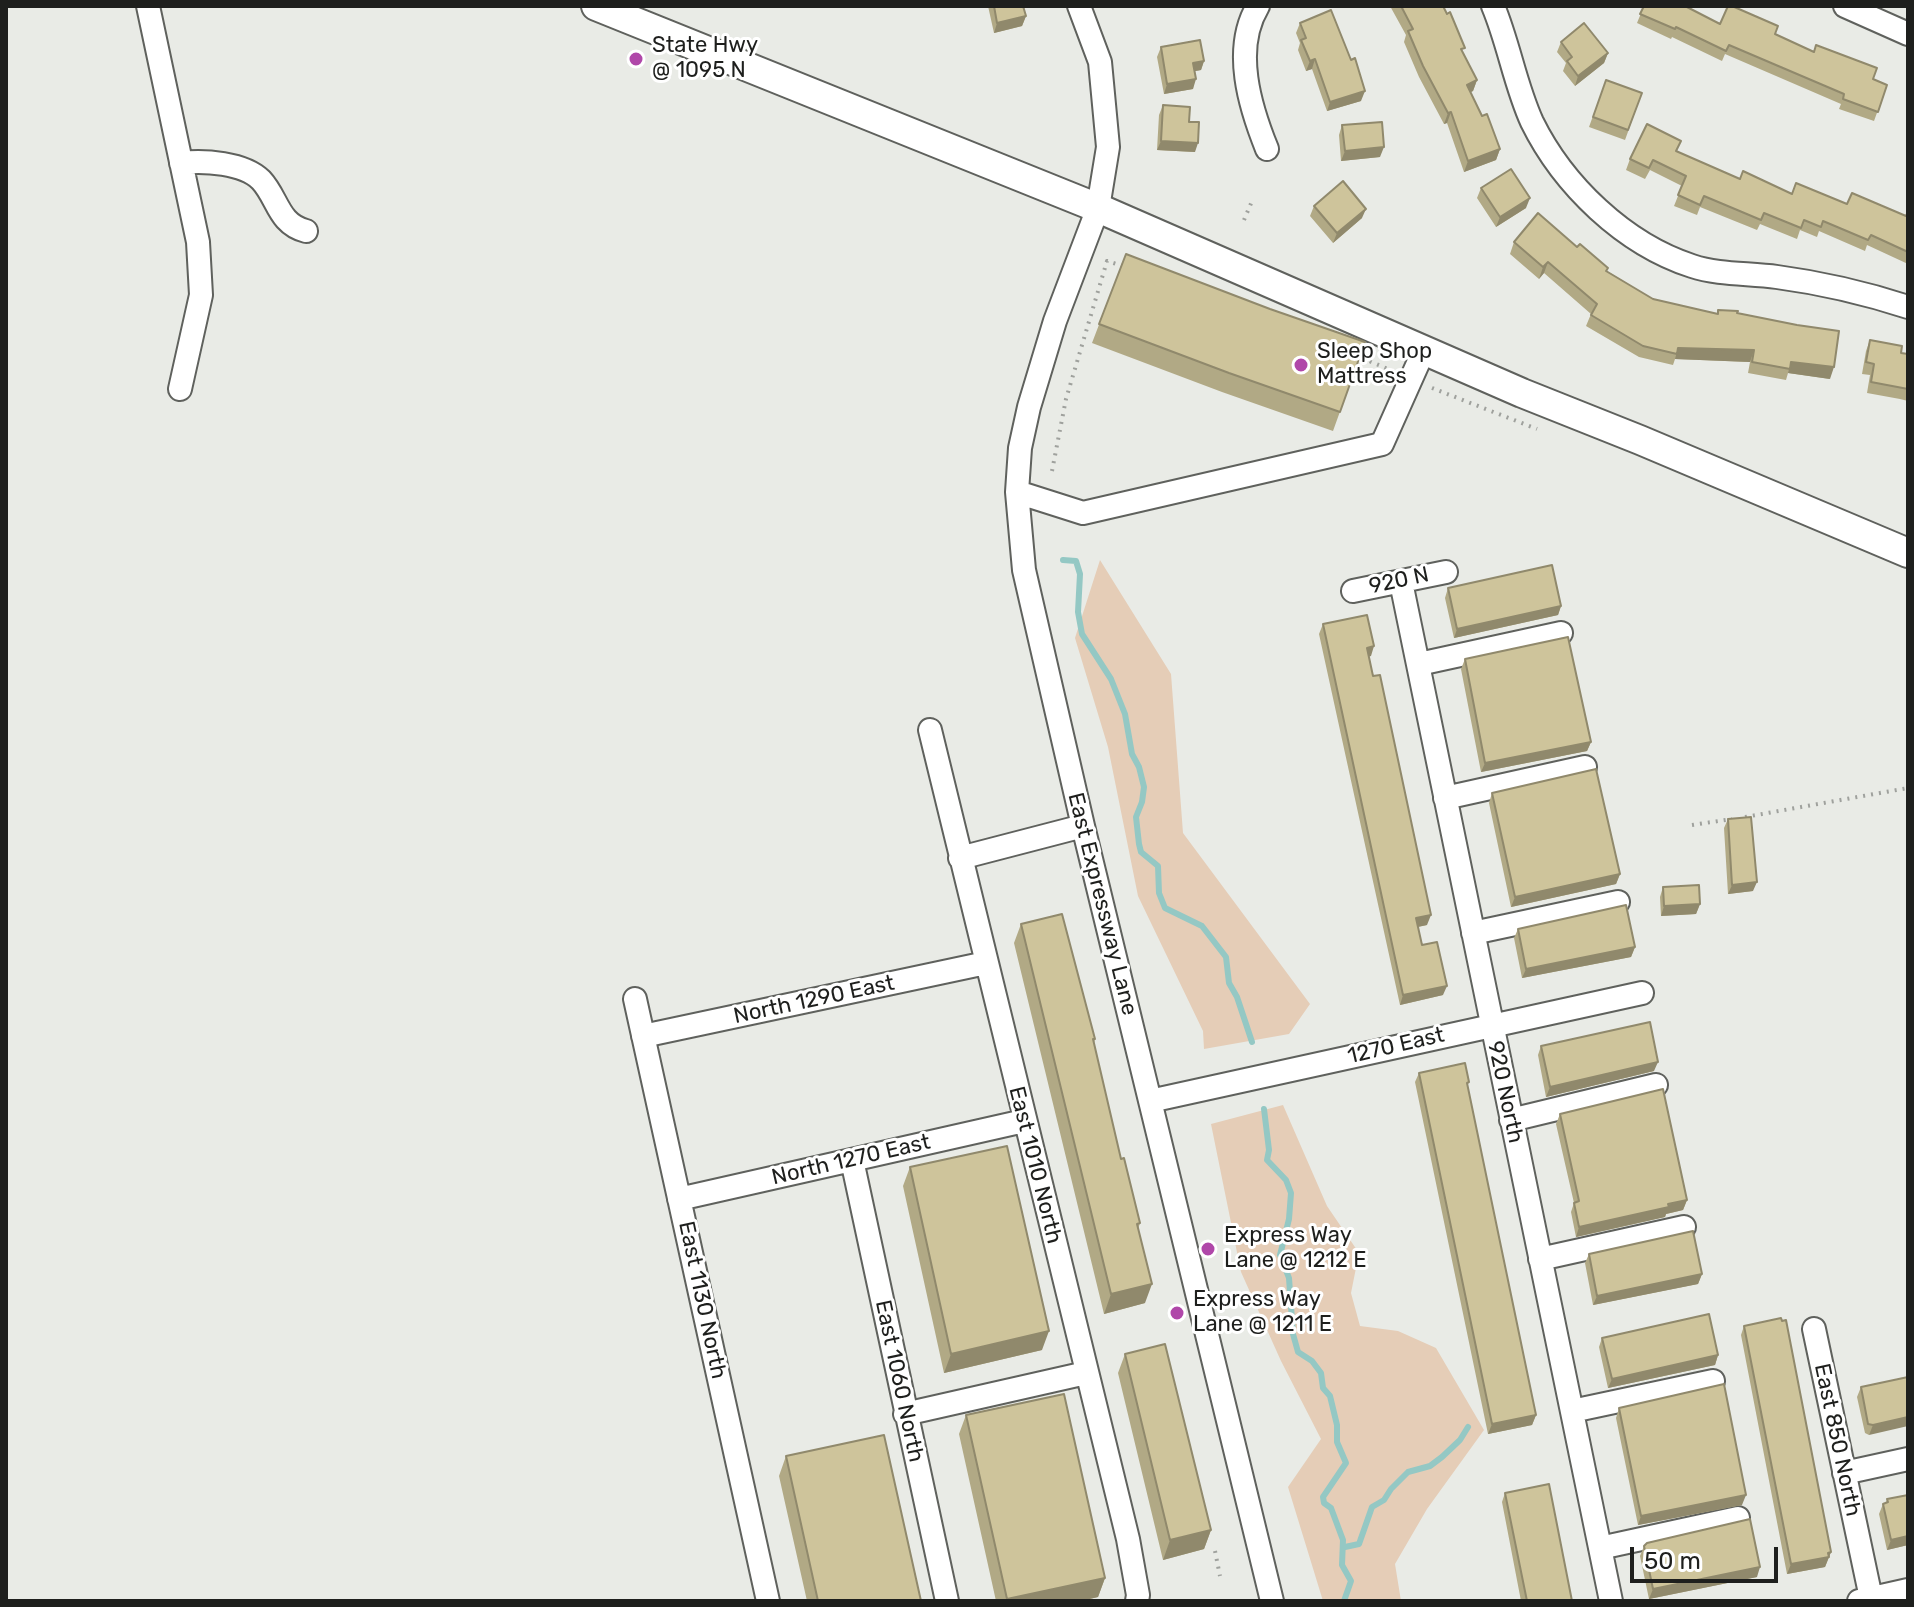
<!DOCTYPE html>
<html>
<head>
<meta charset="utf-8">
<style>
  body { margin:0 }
  #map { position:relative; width:1914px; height:1607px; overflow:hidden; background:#e9ebe6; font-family:Rubik,sans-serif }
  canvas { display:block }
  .frame { position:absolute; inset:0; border:8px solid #1e1f1d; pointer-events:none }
  .scale { position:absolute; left:1630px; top:1547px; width:148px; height:36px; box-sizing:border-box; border:4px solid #1e1f1d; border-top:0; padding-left:10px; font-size:24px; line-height:28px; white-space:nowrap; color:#1e1f1d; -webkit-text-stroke:6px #fff; paint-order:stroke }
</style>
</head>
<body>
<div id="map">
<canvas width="1914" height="1607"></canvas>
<div class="frame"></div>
<div class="scale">50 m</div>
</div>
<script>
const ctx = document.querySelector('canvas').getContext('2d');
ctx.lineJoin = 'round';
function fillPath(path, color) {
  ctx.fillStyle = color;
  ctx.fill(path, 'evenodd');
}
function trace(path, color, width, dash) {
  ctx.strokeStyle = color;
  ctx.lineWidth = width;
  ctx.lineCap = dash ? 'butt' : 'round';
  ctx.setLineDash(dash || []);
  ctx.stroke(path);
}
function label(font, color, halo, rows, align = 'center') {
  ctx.font = font + ' Rubik,sans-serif';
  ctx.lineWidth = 6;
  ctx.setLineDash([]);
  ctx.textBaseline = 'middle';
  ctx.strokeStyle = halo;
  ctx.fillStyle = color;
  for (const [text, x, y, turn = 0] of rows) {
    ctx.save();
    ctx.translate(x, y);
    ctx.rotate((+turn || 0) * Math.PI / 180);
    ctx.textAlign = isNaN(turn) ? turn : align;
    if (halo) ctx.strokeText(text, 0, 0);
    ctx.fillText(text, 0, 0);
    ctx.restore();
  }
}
const green = new Path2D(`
  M1100,560L1171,674L1183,833L1310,1004L1289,1034L1204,1049L1203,1031L1138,896L1108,747L1075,638Z
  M1283,1105L1327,1206L1359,1253L1351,1293L1360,1326L1398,1331L1436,1348L1484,1430L1427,1509L1395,1564L1401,1601H1323L1288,1487L1321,1439L1281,1361L1241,1272L1211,1124Z`);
const stream = new Path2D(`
  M1063,560L1076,561L1080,574L1078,612L1082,634L1111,679L1125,714L1132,754L1139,767L1144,787L1142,802L1136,817L1139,844L1141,852L1158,866L1159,893L1165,908L1202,926L1226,957L1229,983L1237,997L1252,1042
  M1264,1109L1269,1150L1267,1160L1286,1180L1291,1193L1289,1219L1280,1255L1289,1278L1293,1334L1298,1352L1312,1361L1321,1373L1323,1388L1330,1396L1337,1425V1442L1346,1463L1323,1497L1324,1503L1331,1508L1343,1540L1342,1565L1351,1581L1344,1601
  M1345,1547L1359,1544L1372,1507L1384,1500L1391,1489L1408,1472L1430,1466L1442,1457L1460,1440L1468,1427`);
const path = new Path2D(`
  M1244,220L1252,201
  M1355,355L1395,372
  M1432,388L1537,429
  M1052,471L1066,399L1107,261L1123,266
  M1745,817L1908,788
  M1692,825L1732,819
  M1215,1551L1220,1576`);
const minor = new Path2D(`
  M148,6L198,242L201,295L180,389
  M1079,6L1100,62L1108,147L1098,208L1055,321L1029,407L1020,448L1017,492L1024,570L1083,826L1272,1601
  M1258,6C1232,49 1250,107 1267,149
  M1493,6C1509,44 1515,85 1532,122C1563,185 1624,244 1692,266C1719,275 1749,273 1777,277C1822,283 1865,293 1908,307
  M1845,6L1908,34
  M181,163C204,160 244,163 261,180C278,198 278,224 306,231
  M1017,492L1083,513L1382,444L1424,350
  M1401,582L1611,1601
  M1353,591L1446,572
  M1419,664L1561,633
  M930,730L1128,1539L1138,1595L1137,1601
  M1445,798L1585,767
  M960,858L1083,826
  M1473,933L1618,902
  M635,999L768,1601
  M643,1036L986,963
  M1150,1101L1642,993
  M1511,1120L1656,1085
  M852,1160L947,1601
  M679,1199L1024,1121
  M1540,1259L1684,1227
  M1814,1329L1871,1598
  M1572,1411L1713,1381
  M905,1414L1086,1373
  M1844,1473L1908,1459
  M1600,1548L1738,1518
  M1859,1601L1908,1590`);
const major = new Path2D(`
  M596,6L1098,208L1522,393L1640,440L1908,553`);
const wall = new Path2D(`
  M988,6H1029L1024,8L1026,16L1022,26L994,33Z
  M1390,6H1443L1463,53L1477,80L1473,91L1470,92L1500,149L1496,160L1464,172L1447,123L1444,124L1419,77L1404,42L1406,35Z
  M1644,6H1686L1720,24L1775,34L1873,79L1887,85L1874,121L1839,109L1841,104L1725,54L1722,61L1672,37L1671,39L1637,23Z
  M1300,23L1361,101L1327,111L1312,69L1306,71L1298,50L1300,43L1296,33Z
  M1561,42L1608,53L1604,63L1575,86L1563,71L1566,63L1557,52Z
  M1161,47L1204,61L1201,70L1195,71L1193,89L1164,94L1157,57Z
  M1606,80L1642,93L1625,140L1589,127Z
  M1163,105L1189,122L1195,152L1157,150L1159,115Z
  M1342,125L1380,157L1341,161L1339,135Z
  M1677,152L1740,179L1792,194L1906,216L1908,211V264L1867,245L1865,251L1819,231L1817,237L1800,230L1797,239L1760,224L1757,230L1700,207L1697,215L1674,206L1682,186L1650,170L1645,179L1626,170L1630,159Z
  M1481,188L1526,208L1496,227L1477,198Z
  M1314,206L1362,218L1333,243L1310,216Z
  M1514,242L1577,247L1608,268L1607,271L1653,299L1717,314L1718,310L1737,313L1830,379L1788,373L1786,380L1748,373L1750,362L1675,359L1673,365L1639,357L1586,326L1591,314L1544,273L1539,279L1510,254Z
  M1126,254L1270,309L1365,342L1333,431L1222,392L1092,343Z
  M1870,340L1901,353L1908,354V401L1900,399L1867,393L1870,375L1862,374L1866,351Z
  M1448,588L1561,606L1558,615L1454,638L1445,598Z
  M1323,624L1371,656H1369L1427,925L1418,927L1422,945L1443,995L1400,1005L1319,634Z
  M1465,659L1591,742L1587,751L1481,772L1461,669Z
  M1492,793L1620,874L1616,884L1511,907L1489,803Z
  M1728,819L1753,891L1728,894L1724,828Z
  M1663,887L1700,904L1696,914L1661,916L1660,897Z
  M1021,924L1095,1039L1094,1043L1121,1159L1140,1223L1138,1229L1145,1303L1104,1314L1014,943Z
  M1518,929L1635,947L1631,957L1522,978L1514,938Z
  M1541,1046L1654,1071L1546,1097L1538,1055Z
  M1419,1073L1469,1082L1467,1086L1536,1415L1532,1425L1488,1434L1415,1082Z
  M1560,1114L1687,1200L1683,1210L1666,1214L1665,1217L1576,1237L1571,1212L1574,1203L1556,1124Z
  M910,1167L1042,1350L944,1373L903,1186Z
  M1589,1254L1702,1274L1698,1284L1593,1305L1585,1263Z
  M1744,1326L1831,1552L1825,1567L1787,1574L1741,1335Z
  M1602,1338L1718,1355L1715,1365L1608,1388L1599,1347Z
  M1125,1354L1211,1530L1204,1549L1163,1560L1118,1373Z
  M1908,1377L1869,1435L1865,1433L1857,1397L1861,1387Z
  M1619,1408L1742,1505L1638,1525L1616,1418Z
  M966,1415L1105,1578L1098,1597L1081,1601H996L959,1434Z
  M786,1456L921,1601H807L779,1476Z
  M1505,1493L1572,1601H1521L1502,1502Z
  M1908,1495V1545L1887,1550L1879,1514L1883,1504L1886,1503L1887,1499Z
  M1644,1546L1757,1577L1649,1599L1640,1556Z`);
const shadedWall = new Path2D(`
  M1026,16L1022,26L994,33L997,23Z
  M1608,53L1604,63L1575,86L1578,76Z
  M1315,59L1312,69L1306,71L1310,61Z
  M1204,61L1201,70L1190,72L1193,63Z
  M1196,79L1193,89L1164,94L1167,84Z
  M1477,80L1473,91L1463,96L1467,85Z
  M1365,91L1361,101L1327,111L1330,102Z
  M1451,112L1447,123L1444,124L1448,113Z
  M1161,141L1198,143L1195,152L1157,150Z
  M1384,147L1380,157L1341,161L1345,151Z
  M1500,149L1496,160L1464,172L1468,161Z
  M1530,198L1526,208L1496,227L1500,217Z
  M1366,209L1362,218L1333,243L1337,233Z
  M1548,262L1544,273L1539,279L1543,267Z
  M1678,348L1754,350L1750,362L1675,359Z
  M1791,362L1834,367L1830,379L1788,373Z
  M1561,606L1558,615L1454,638L1457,629Z
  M1374,646L1371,656L1364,658L1367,648Z
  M1591,742L1587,751L1481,772L1485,763Z
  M1620,874L1616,884L1511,907L1515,897Z
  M1757,882L1753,891L1728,894L1732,885Z
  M1700,904L1696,914L1661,916L1664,906Z
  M1431,915L1427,925L1412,928L1416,918Z
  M1635,947L1631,957L1522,978L1526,969Z
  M1447,986L1443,995L1400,1005L1403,995Z
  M1658,1062L1654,1071L1546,1097L1550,1087Z
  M1687,1200L1683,1210L1666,1214L1665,1217L1576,1237L1579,1227Z
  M1702,1274L1698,1284L1593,1305L1597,1296Z
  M1152,1284L1145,1303L1104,1314L1111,1294Z
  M1049,1331L1042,1350L944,1373L951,1354Z
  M1718,1355L1715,1365L1608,1388L1612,1379Z
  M1536,1415L1532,1425L1488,1434L1492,1424Z
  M1908,1417V1426L1869,1435L1873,1425Z
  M1746,1495L1742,1505L1638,1525L1641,1516Z
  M1211,1530L1204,1549L1163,1560L1170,1540Z
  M1908,1536V1545L1887,1550L1891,1540Z
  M1831,1552L1825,1567L1787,1574L1791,1564Z
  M1760,1567L1757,1577L1649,1599L1653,1589Z
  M1105,1578L1098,1597L1081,1601H1006L1007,1599Z`);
const building = new Path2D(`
  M994,6H1023L1026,16L997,23Z
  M1401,6H1443L1447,14L1450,12L1465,48L1461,49L1477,80L1467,85L1482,116L1487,114L1500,149L1468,161L1451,112L1448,113L1423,66L1408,31L1413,29Z
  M1644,6H1685L1720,24L1728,6H1732L1778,26L1775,34L1814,52L1816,45L1877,68L1873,79L1887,85L1878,112L1843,99L1844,94L1729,45L1726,51L1676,27L1675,29L1640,14Z
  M1331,10L1351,60L1355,58L1365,91L1330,102L1315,59L1310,61L1301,40L1306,38L1300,23Z
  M1584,23L1608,53L1578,76L1567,61L1572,57L1561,42Z
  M1200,40L1204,61L1193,63L1196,79L1167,84L1161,47Z
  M1606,80L1642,93L1628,130L1593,117Z
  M1163,105L1190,107L1189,122H1199L1198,143L1161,141Z
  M1382,122L1384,147L1345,151L1342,125Z
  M1647,124L1681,141L1676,151L1740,179L1743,171L1792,194L1796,183L1847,204L1852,193L1906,216L1908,211V252L1871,235L1868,240L1823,221L1821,227L1804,220L1801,228L1764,213L1761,220L1704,196L1700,205L1678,195L1686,176L1653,160L1649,168L1630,159Z
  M1511,169L1530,198L1500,217L1481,188Z
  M1343,181L1366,209L1337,233L1314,206Z
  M1538,213L1577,247L1580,244L1608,268L1606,271L1653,299L1718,314V310L1738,311L1737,313L1797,325L1839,331L1834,367L1791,362L1790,369L1752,362L1754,350L1678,348L1677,354L1643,346L1591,315L1597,304L1548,262L1543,267L1514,242Z
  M1126,254L1270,309L1365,342L1340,412L1229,373L1099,324Z
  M1870,340L1902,346L1901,353L1908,354V389L1871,382L1874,364L1866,362Z
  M1552,565L1561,606L1457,629L1448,588Z
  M1367,615L1374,646L1367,648L1373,676L1380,675L1431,915L1416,918L1422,945L1437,942L1447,986L1403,995L1323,624Z
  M1568,637L1591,742L1485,763L1465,659Z
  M1596,769L1620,874L1515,897L1492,793Z
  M1751,817L1757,882L1732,885L1728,819Z
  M1699,885L1700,904L1664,906L1663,887Z
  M1626,905L1635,947L1526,969L1518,929Z
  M1062,914L1095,1039H1093L1121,1159L1124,1158L1140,1223L1137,1224L1152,1284L1111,1294L1021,924Z
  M1650,1022L1658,1062L1550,1087L1541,1046Z
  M1465,1063L1469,1082L1467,1083L1536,1415L1492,1424L1419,1073Z
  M1663,1089L1687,1200L1668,1204L1669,1207L1579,1227L1574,1203L1579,1201L1560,1114Z
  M1007,1146L1049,1331L951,1354L910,1167Z
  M1693,1231L1702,1274L1597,1296L1589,1254Z
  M1709,1314L1718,1355L1612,1379L1602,1338Z
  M1781,1318L1782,1321L1786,1320L1831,1552L1828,1553L1829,1557L1791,1564L1744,1326Z
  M1165,1344L1211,1530L1170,1540L1125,1354Z
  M1908,1377V1417L1873,1425L1868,1424L1861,1387Z
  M1724,1384L1746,1495L1641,1516L1619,1408Z
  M1064,1394L1105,1578L1007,1599L966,1415Z
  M884,1435L921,1601H818L786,1456Z
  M1549,1484L1572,1601H1527L1505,1493Z
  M1908,1495V1536L1891,1540L1883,1504L1888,1502L1887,1499Z
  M1750,1519L1760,1567L1653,1589L1644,1546L1647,1543Z`);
const markers = [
  [636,59,8,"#b047a9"],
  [1301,365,8,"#b047a9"],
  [1208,1249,8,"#b047a9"],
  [1177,1313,8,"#b047a9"]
];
const poiNames = [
  ["State Hwy",652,46],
  ["@ 1095 N",652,71],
  ["Sleep Shop",1317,352],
  ["Mattress",1317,377],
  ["Express Way",1224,1236],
  ["Lane @ 1212 E",1224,1261],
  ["Express Way",1193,1300],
  ["Lane @ 1211 E",1193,1325]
];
const streetNames = [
  ["920 N",1399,581,-12],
  ["East Expressway Lane",1102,904,76],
  ["North 1290 East",814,1000,-12],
  ["1270 East",1396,1046,-13],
  ["920 North",1505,1092,78],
  ["North 1270 East",851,1160,-13],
  ["East 1010 North",1035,1165,76],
  ["East 1130 North",702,1300,78],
  ["East 1060 North",899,1381,78],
  ["East 850 North",1837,1440,78]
];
fillPath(green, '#e5cdb7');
trace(stream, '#94c8c4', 6);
trace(minor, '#5f615d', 26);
trace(major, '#5f615d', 32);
trace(path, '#9fa19d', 4, [2, 6]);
trace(minor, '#fff', 22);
trace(major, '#fff', 28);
fillPath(wall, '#b1a985');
fillPath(shadedWall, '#90896c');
fillPath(building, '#cec49b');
trace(building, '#90896c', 2);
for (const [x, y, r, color] of markers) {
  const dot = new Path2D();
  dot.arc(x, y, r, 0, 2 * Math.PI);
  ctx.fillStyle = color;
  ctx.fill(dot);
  trace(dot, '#fff', 3);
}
label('22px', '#1e1f1d', '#fff', poiNames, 'left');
label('22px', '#1e1f1d', '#fff', streetNames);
</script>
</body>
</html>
